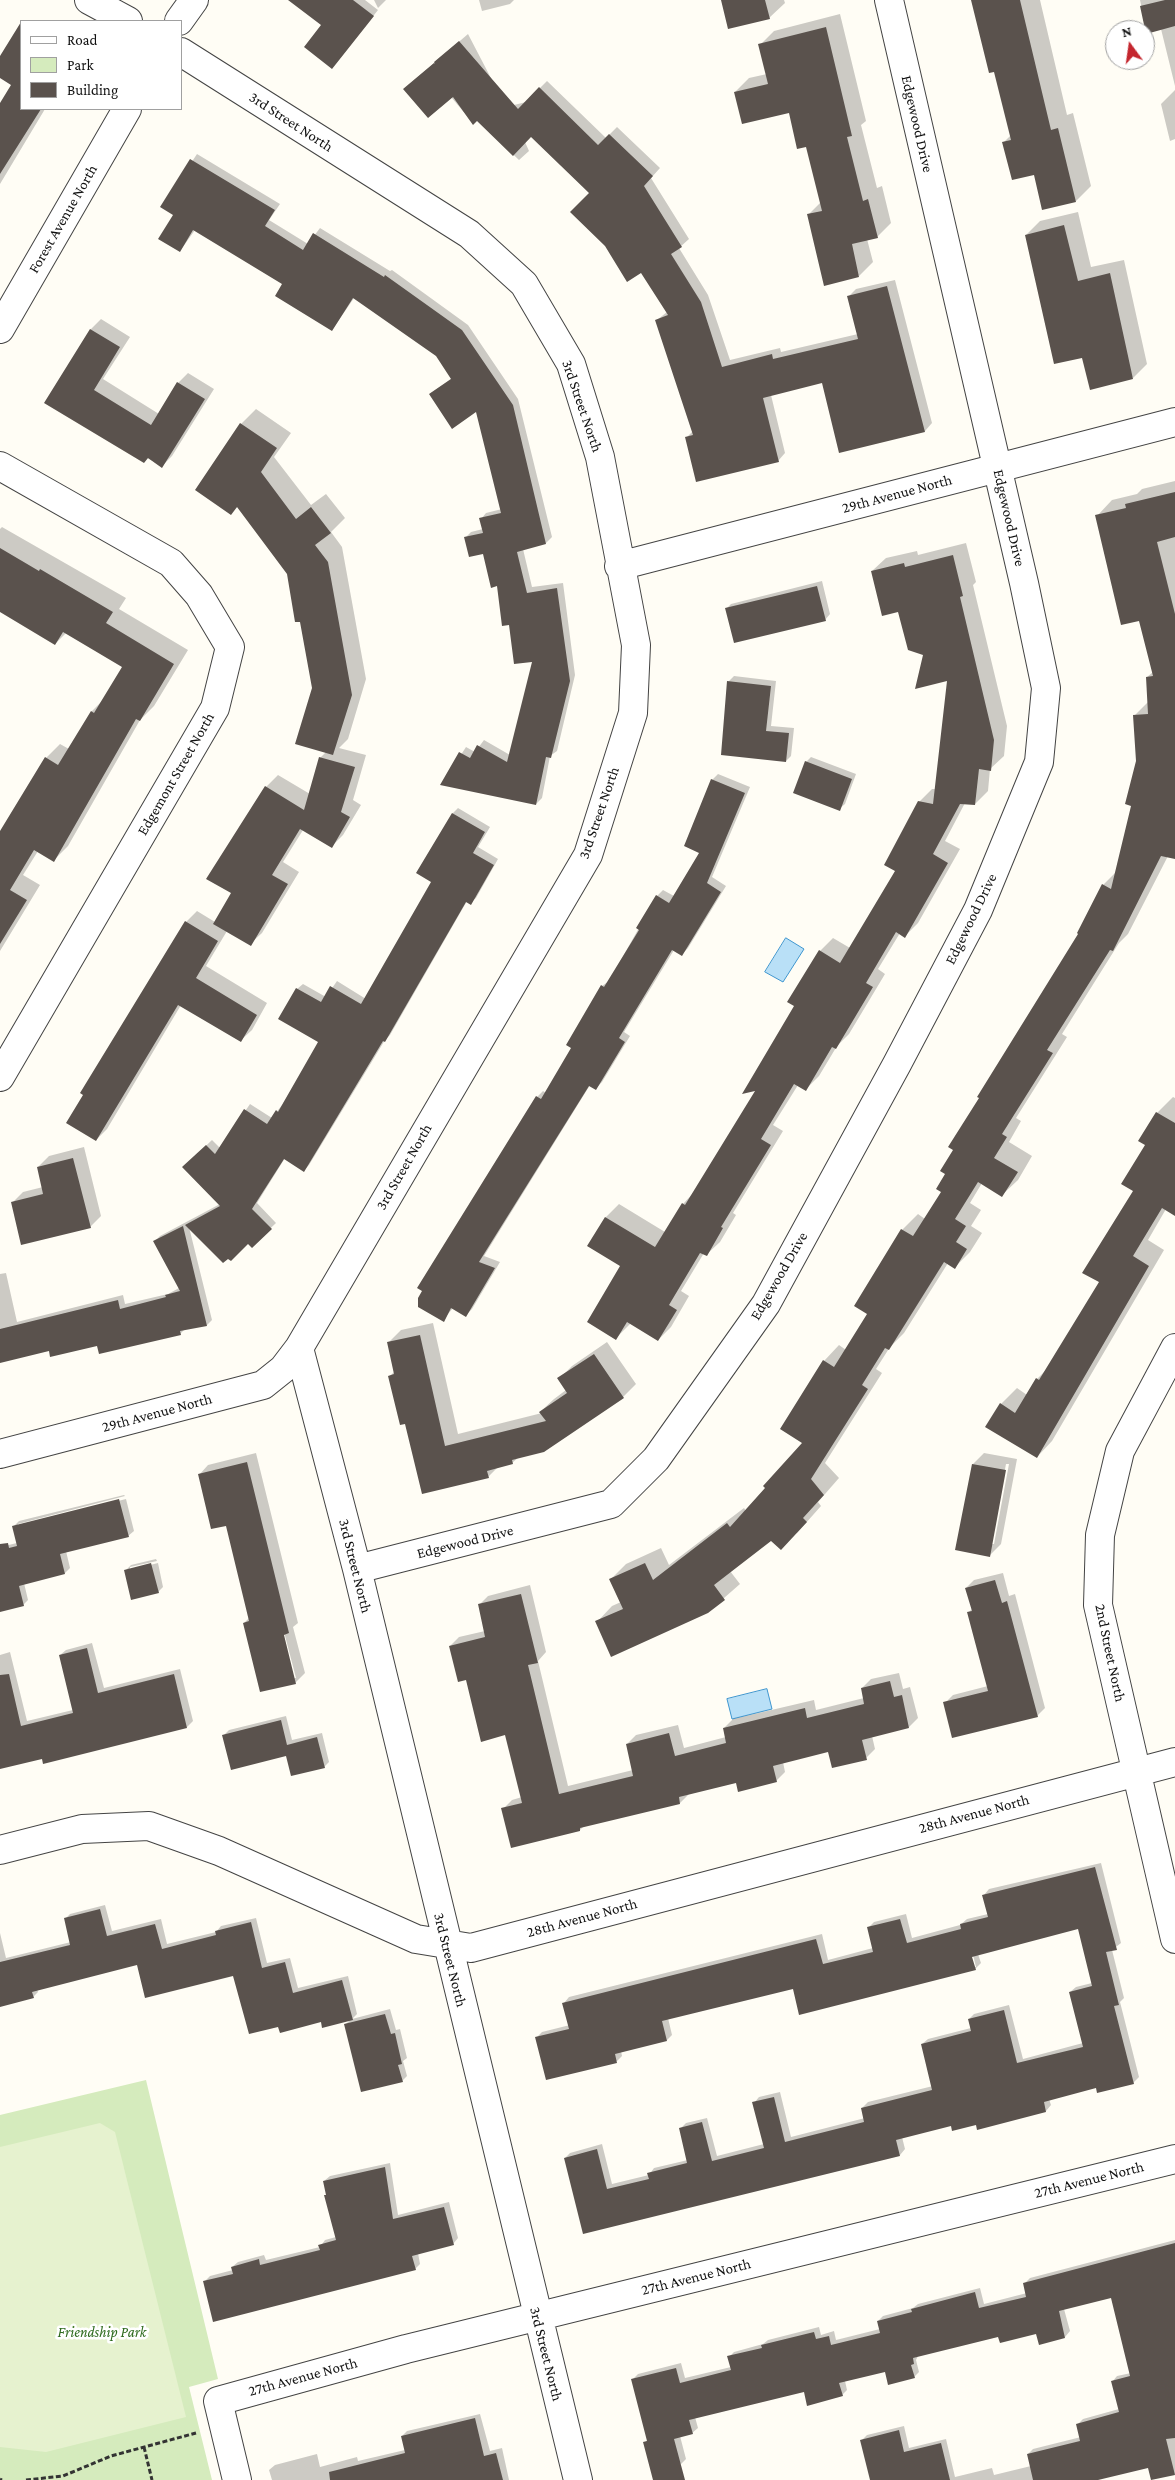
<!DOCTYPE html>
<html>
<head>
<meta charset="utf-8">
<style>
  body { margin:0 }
  #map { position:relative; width:1175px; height:2480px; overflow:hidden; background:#fffdf5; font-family:"Crimson Pro",serif }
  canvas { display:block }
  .legend { position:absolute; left:20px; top:20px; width:162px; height:90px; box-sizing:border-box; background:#fff; border:1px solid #a0a0a0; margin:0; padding:6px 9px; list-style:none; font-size:15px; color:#111 }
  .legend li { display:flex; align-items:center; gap:10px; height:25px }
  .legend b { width:25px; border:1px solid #a0a0a0 }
  .north { position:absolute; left:1105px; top:20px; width:50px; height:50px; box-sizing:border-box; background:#fff; border:1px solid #a0a0a0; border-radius:50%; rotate:346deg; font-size:14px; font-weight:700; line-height:20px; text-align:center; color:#111 }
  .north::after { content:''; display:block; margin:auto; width:18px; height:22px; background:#c4262e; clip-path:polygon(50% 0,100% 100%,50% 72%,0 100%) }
</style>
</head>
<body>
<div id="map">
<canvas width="1175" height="2480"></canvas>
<ul class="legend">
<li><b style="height:6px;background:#fff"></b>Road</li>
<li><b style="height:14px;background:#d5ebbd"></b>Park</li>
<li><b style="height:14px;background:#5a524d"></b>Building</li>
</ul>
<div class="north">N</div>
</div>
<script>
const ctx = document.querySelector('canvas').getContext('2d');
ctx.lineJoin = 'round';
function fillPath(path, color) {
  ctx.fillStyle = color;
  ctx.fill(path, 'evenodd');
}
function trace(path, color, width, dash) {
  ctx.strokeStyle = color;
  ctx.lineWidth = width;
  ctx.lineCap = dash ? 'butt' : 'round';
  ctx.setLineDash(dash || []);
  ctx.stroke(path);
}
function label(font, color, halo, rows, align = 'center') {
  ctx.font = font + ' "Crimson Pro",serif';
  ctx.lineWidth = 5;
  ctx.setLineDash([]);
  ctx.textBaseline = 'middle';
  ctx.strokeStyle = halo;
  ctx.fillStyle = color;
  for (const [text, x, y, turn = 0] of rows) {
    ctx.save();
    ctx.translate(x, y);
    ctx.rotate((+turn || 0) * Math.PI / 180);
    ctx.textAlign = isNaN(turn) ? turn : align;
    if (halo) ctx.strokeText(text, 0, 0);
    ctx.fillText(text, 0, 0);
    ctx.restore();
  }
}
const green = new Path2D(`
  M146,2080L218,2379L189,2387L212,2480H0V2115Z`);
const pitch = new Path2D(`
  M100,2123L115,2132L186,2417L46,2452L0,2447V2147Z`);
const water = new Path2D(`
  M786,938L804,949L783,982L765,972Z
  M767,1689L772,1709L732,1719L727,1699Z`);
const shadow = new Path2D(`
  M298,0H365L378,10L337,62L322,25Z
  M374,0H386L378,8Z
  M479,0H514L510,4L482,11Z
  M723,0H784L785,3L769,18Z
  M973,0H1040L1067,115L1073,113L1091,186L1076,201L1034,173L1004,142L1011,135L995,70Z
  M1140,0H1175V86L1161,29L1147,32Z
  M840,14L866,121L861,125L877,188L882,186L891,223L877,237L867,239L873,262L859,276L808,215L821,202L807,145L789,112L735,92L749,78L767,74L760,45L774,31Z
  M21,31V109H45L0,184V108L13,84L0,76V58L10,42Z
  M468,34L506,107L526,102L547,81L606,138L617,127L660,168L651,178L689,239L679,248L708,295L730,360L780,348L781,352L858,334L849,296L856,289L895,280L932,423L925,431L840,451L823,382L771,395L785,453L778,461L687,437L693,431L657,320L667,312L591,193L531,136L525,142L529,151L519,160L477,120L473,123L451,97L412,82Z
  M1175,90V139L1170,141L1161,104Z
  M197,154L280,204L269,220L308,244L320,228L390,271L392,270L468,325L518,399L552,537L546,543L523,549L532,587L563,583L575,675L557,751L550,756L542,798L536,804L442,784L466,747L475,752L484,740L510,755L533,661L510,624L498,585L484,553L465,538L471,532L483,529L481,519L486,513L502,509L477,410L430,394L452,378L437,355L354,298L332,330L283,284L195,230L180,251L175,214L162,207Z
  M1078,212L1091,267L1124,260L1147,364L1133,378L1026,235L1040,221Z
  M101,319L130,337L103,379L159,414L178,383L188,373L214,389L172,456L162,466L46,403L91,329Z
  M256,409L291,433L274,457L311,505L326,494L345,518L331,532L342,547L366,679L348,739L339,748L366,755L353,800L361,805L343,835L331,847L303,830L283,862L299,872L262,933L250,944L227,931L206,966L267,1003L252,1030L240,1041L181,1005L107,1129L96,1140L186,922L197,911L215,922L233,893L266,787L278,775L310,794L320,758L326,752L301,620L288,573L238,506L231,513L196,490L241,424Z
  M1175,481V858L1168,856L1128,934L1119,943L1062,1034L1067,1037L1016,1118L1021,1121L1009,1142L1032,1156L1018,1180L1002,1195L982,1183L970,1203L981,1210L971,1226L982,1233L970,1252L955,1267L948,1263L904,1333L890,1347L876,1369L882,1373L825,1463L839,1478L818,1502L821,1506L797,1533L771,1539L730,1571L740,1584L708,1612L597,1622L612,1606L621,1602L611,1579L626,1564L661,1548L669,1565L744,1508L746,1511L804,1443L824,1361L839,1345L846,1350L869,1314L902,1230L918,1214L925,1219L943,1191L1080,933L1103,885L1116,872L1132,805L1137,761L1135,715L1149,701L1147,677L1153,672L1140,619L1097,516L1112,500L1137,494L1142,489Z
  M2,527L126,598L119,609L188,650L154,706L140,720L68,846L54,860L38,851L23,875L40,885L0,951V833L46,758L60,744L69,749L92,711L104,699L124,666L67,632L55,644L0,610V529Z
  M966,543L976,582L973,585L1007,726L1004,756L990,769L988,791L975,804L965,803L945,841L960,849L918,923L905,936L900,933L878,969L885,974L849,1034L837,1046L819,1076L806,1089L798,1085L773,1125L783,1131L733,1213L736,1215L720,1242L706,1255L704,1253L681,1291L689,1296L671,1327L658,1340L631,1323L616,1338L622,1266L588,1246L606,1217L619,1204L665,1232L683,1204L696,1190L757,1089L820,951L833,938L850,948L897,871L919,802L932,789H936L949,679L924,654L899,610L872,571L886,558L917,551L918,555Z
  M822,581L830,614L825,620L726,609L731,604Z
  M734,676L776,681L771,726L794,728L791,756L786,761L728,682Z
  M811,757L856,774L845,804L839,809L806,762Z
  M718,774L750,787L712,877L726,886L688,948L682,954L674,950L624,1032L630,1036L602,1082L596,1088L590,1085L484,1256L500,1262L472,1309L466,1315L453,1308L443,1320L537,1097L543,1091L546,1093L573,1048L602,986L609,981L657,896L663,890L674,896L701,852L712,780Z
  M458,808L490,827L478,847L498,859L476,898L470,903L467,901L390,1035L385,1040L309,1165L304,1170L285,1158L257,1203L276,1223L252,1246L248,1242L189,1227L212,1320L207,1325L185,1329L180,1334L50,1350L0,1362V1274L6,1273L17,1322L123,1295L125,1304L168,1294L179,1288L155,1241L160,1236L220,1204L184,1167L212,1140L220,1148L250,1104L272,1118L282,1105L320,1042L297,989L303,984L326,997L337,981L366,999L433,881L453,813Z
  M1173,1097L1175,1098V1214L1166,1209L1148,1240L1164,1250L1052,1441L1037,1457L1001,1404L1017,1388L1027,1395L1037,1379L1048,1368L1100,1282L1134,1190L1157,1113Z
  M84,1147L101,1216L90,1227L12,1203L23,1192L43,1187L38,1167L49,1156Z
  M433,1323L458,1434L542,1413L540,1412L554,1399L566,1390L559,1379L572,1366L607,1342L636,1384L623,1397L519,1457L512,1463L498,1467L488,1477L406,1422L390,1376L394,1372L388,1343L401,1330Z
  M256,1453L298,1623L293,1627L305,1673L295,1683L244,1623L249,1618L227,1524L199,1475L208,1465ZM283,1628L296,1678H293L281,1629Z
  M984,1453L1017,1459L1001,1544L990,1555L973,1464ZM1006,1464H1009L994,1544H991Z
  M124,1495L125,1496L18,1524V1526L126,1499L134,1531L128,1536L66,1551L70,1568L65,1573L24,1583L28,1600L23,1605L0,1611V1547L17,1543L13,1527L19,1521Z
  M156,1559L157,1561L130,1567V1570L158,1563L163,1587L158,1592L125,1571L131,1565Z
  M1003,1573L1009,1596L1015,1594L1045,1708L1037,1716L945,1703L953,1695L988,1686L968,1613L972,1609L966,1588L974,1580Z
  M530,1585L546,1652L538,1661L568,1786L633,1770L627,1744L636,1735L678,1725L684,1748L726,1737L724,1728L733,1719L814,1700L816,1710L864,1698L862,1688L871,1679L899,1673L903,1689L910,1687L918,1718L909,1727L872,1736L875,1749L866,1758L829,1751L783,1762L785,1772L776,1781L737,1782L689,1794L680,1803L584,1826L580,1830L503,1809L512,1800L522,1797L506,1734L467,1679L450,1646L459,1637L485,1631L479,1605L488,1596Z
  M92,1643L104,1688L180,1669L193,1721L187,1727L0,1767V1655L10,1652L27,1721L73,1710L60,1655L66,1650Z
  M286,1716L292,1740L322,1733L329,1762L324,1767L224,1735L229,1730Z
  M1101,1863L1121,1943L1112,1950L1124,1998L1120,2002L1139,2077L1133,2083L1097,2087L1049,2099L1051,2105L1046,2111L977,2124H952L902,2137L905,2149L900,2155L584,2232L565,2158L570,2153L602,2144L612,2184L649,2175L654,2168L688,2160L680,2129L686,2123L707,2118L717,2156L764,2144L754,2103L759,2097L780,2092L791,2137L865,2118L862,2108L868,2102L933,2086L922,2044L928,2039L971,2028L969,2019L974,2014L1009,2005L1023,2059L1083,2043L1070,1992L1076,1987L1092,1983L1079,1928L978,1954L981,1963L975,1969L793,1988L668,2018L672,2035L667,2040L621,2051L622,2056L617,2061L547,2079L536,2038L542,2032L570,2025L564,2003L569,1997L822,1934L828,1960L873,1948L868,1928L874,1922L906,1914L912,1938L960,1925L967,1919L988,1914L984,1895L989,1889ZM970,1951H972L976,1967H974Z
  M105,1905L112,1931L161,1919L167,1944L216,1932L221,1926L256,1918L267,1963L290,1958L298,1988L348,1976L357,2014L352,2019L390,2009L396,2030L400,2029L407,2058L403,2061L407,2076L402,2081L345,2025L351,2019L279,2026L234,1974L138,1963L37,1989L38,1992L33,1997L0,2005V1933L6,1958L71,1942L65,1919L70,1914Z
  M390,2163L398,2215L449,2202L458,2238L453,2244L418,2253L420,2264L415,2269L205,2281L210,2276L233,2270L232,2267L238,2262L264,2255L266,2260L320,2247L325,2240L336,2237L324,2181L330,2176Z
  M1175,2240V2474L1152,2479L1149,2466L1090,2480H872L862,2440L867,2435L904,2426L909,2448L946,2439L955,2477L992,2468L994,2475L1031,2466L1028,2454L1033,2449L1081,2437L1077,2425L1083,2419L1119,2409L1112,2382L1117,2376L1131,2373L1112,2297L1064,2309L1070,2331L1065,2337L1037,2333L999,2335L918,2356L916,2360L919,2372L914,2377L885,2370L845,2381L847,2390L842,2395L805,2390L695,2417L698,2428L692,2433L680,2436L686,2459L681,2464L645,2443L648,2439L633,2379L638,2374L681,2363L685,2378L731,2367L729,2357L734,2352L763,2344L768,2340L819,2327L821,2335L834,2331L836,2340L880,2329L878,2321L883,2316L913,2308L918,2304L980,2288L984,2304L1027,2293L1024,2284L1030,2278Z
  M480,2414L490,2451L502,2448L509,2480H272L269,2470L275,2465L317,2454L320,2467L357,2457L358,2461L405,2450L402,2436L407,2431Z`);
const building = new Path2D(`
  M288,0H353L374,16L332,69L304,47L321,25Z
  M721,0H765L770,19L728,29Z
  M971,0H1020L1051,130L1058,128L1076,202L1042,210L1034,175L1012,180L1002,142L1011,140L994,72L989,73Z
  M1165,0H1175V26L1146,34L1140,6Z
  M21,22V109H41L0,174V103L11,85L0,78V56Z
  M826,27L852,136L847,137L863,201L868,199L878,238L852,244L859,277L824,286L807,214L822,211L806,147L797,149L789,113L742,124L734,92L768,84L758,44Z
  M459,41L518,109L539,87L598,145L609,134L653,176L644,186L682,247L671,254L701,302L722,367L772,354L773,359L858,339L847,296L887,286L925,432L839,453L822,383L763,398L779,462L696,482L685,437L693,435L655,320L668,315L641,273L627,282L605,246L570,212L589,193L531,137L513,156L477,121L473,125L453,97L428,118L403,89L434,63L435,64L434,62Z
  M190,159L275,210L265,226L303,250L313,233L384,277L385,275L462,330L513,405L546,544L517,552L527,593L557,588L570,681L551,758L546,757L536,805L440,785L459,752L470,758L477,745L507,762L532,662L514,664L509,625L502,626L497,586L491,588L483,554L469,557L464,537L483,533L479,518L501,513L476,412L452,429L429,394L451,379L436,356L353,298L332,331L275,296L282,284L193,230L180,252L158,239L173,215L160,207Z
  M1064,225L1078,281L1110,273L1133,379L1090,390L1082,358L1054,364L1025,235Z
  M90,329L120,347L94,390L151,425L177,382L205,399L162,468L148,458L144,463L44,403Z
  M240,423L277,448L261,472L296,519L311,507L331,533L315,545L328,562L352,695L333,755L295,744L312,688L300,622H295L287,574L237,507L231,515L195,490Z
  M1175,492V537L1157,542L1175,614V859L1161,856L1113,951L1110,950L1047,1050L1053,1053L1002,1134L1007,1137L994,1158L1018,1172L1002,1197L978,1182L955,1219L966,1226L956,1242L967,1249L955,1269L944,1262L889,1350L885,1348L862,1385L868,1389L811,1479L824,1495L803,1518L807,1522L781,1550L771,1541L714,1585L725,1600L708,1613L611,1657L595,1621L623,1609L609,1579L645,1563L653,1580L727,1523L730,1527L765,1488L763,1486L802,1443L780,1429L823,1360L834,1367L867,1314L854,1306L901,1229L913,1236L941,1192L936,1189L945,1174L940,1171L953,1150L948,1147L979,1098L977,1097L1078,934L1077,933L1102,884L1111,889L1131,806L1125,804L1136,761L1133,715L1148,714L1146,677L1153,676L1139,621L1121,625L1095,515L1126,508L1125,504Z
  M0,548L39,571L40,569L113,612L106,623L174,664L140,721L136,719L54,862L34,850L10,890L27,900L0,944V831L45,757L58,765L91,711L94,713L122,667L63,632L55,645L0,612Z
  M953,555L963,596L960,597L994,740L991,771L979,769L975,805L960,804L933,854L948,863L905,938L896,932L866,983L873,987L836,1049L832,1047L806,1091L794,1084L761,1139L771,1145L721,1227L723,1228L707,1256L700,1253L669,1305L677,1310L658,1341L627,1322L616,1340L587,1322L620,1266L587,1246L605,1217L655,1247L682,1203L685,1205L755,1091L742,1094L794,1006L787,1002L819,950L840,963L895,871L884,865L918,801L933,804L947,681L915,689L923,655L908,650L898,612L882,616L871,571L904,563L905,567Z
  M817,586L826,621L734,643L725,608Z
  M727,681L771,686L766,731L789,733L786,762L721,755Z
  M319,757L355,767L341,812L350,817L332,848L300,829L272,875L288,884L251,946L213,924L231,893L206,879L265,786L304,810Z
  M805,761L852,779L840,811L793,793Z
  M711,779L745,793L707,883L721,892L682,956L672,950L619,1038L625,1042L596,1090L589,1086L479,1262L495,1268L466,1317L451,1308L444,1322L418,1307V1298L422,1291L417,1288L536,1096L541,1099L571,1048L566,1045L601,985L604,987L639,930L636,928L656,895L669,903L699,853L684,846Z
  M452,813L485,832L473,853L494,865L471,905L466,902L385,1042L383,1041L304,1172L284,1159L252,1209L272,1229L252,1248L248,1244L231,1261L228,1259L223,1263L185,1225L220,1206L182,1167L206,1145L215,1154L244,1109L267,1124L276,1110L278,1112L318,1042L278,1019L296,988L321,1002L330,986L361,1004L431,882L416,873Z
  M185,921L218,941L196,978L257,1015L241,1042L178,1005L96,1141L66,1123L83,1095L80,1093Z
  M1156,1112L1175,1123V1216L1162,1208L1133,1256L1149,1266L1037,1458L985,1427L1000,1403L1015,1413L1036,1378L1039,1380L1099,1282L1082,1273L1133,1191L1121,1184L1145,1145L1138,1141Z
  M73,1158L91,1228L21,1245L11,1202L43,1194L37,1167Z
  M183,1226L207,1326L180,1331L181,1335L99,1354L97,1346L50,1357L49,1351L0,1363V1329L118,1300L120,1309L166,1297L165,1295L180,1291L153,1241Z
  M420,1335L445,1446L546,1421L539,1412L567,1393L557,1378L594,1354L624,1398L544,1452L512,1460L513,1464L487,1471L489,1478L422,1494L405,1424L400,1425L388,1376L394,1374L387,1342Z
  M247,1462L289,1633L284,1635L296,1684L260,1692L243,1623L249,1621L226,1526L211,1529L198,1474Z
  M972,1464L1006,1470L990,1557L955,1550Z
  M119,1499L129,1537L60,1554L65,1574L19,1586L24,1606L0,1612V1544L8,1543L9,1548L17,1546L12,1526Z
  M151,1563L159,1593L131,1600L124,1570Z
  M995,1580L1002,1603L1007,1601L1038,1717L952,1738L943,1702L988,1691L967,1612L972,1611L965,1588Z
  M521,1594L538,1663L528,1665L559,1794L633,1776L626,1744L669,1733L675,1756L726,1743L723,1728L805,1708L807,1718L864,1704L861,1688L890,1681L894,1697L902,1695L909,1728L862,1740L867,1760L832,1768L828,1752L773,1766L777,1782L738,1792L736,1783L679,1797L680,1804L580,1828V1831L511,1848L501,1808L522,1803L505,1735L481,1742L466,1680L458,1682L449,1646L485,1637L478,1604Z
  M87,1648L98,1693L174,1674L187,1728L43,1764L42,1759L0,1769V1675L9,1674L21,1726L73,1713L59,1655Z
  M281,1720L287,1745L317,1737L325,1768L291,1776L286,1756L231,1770L222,1735Z
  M1095,1867L1117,1950L1106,1952L1119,2005L1114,2006L1134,2084L1097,2093L1096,2088L1044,2102L1046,2112L977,2130L976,2125L952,2131L951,2126L896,2140L900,2156L583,2234L564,2158L597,2149L607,2189L649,2179L647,2173L687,2163L679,2128L702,2122L712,2161L764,2148L752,2102L774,2097L785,2142L864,2122L861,2108L932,2090L921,2044L971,2031L968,2019L1004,2010L1017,2063L1083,2047L1069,1992L1092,1986L1078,1929L972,1957L976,1970L799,2015L793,1989L662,2021L667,2041L615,2054L617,2063L546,2080L535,2037L569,2029L562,2003L816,1939L823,1964L873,1952L867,1927L900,1919L907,1943L961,1929L960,1924L988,1917L982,1895Z
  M100,1909L107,1936L155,1924L162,1949L216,1935L215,1931L251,1922L262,1968L285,1962L293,1993L342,1980L353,2020L322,2028L321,2022L280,2033L278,2027L249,2034L233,1976L145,1998L137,1965L32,1992L34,1998L0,2007V1962L70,1945L64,1918Z
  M385,2014L391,2034L395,2033L402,2064L398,2065L403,2082L361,2092L344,2024Z
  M385,2167L393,2219L444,2207L454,2245L412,2256L416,2270L213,2322L203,2281L233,2274L231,2267L259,2259L260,2265L320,2250L318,2245L336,2240L324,2195H326L323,2181Z
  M1175,2243V2438L1166,2439L1175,2475L1151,2480L1148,2468L1098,2480H1033L1027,2454L1080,2441L1076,2424L1119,2412L1111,2381L1130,2376L1111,2298L1059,2311L1065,2338L1039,2345L1036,2334L1000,2343L998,2337L913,2358L914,2364L911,2365L915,2378L888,2385L885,2372L839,2383L843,2396L807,2406L804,2392L689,2420L693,2434L674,2439L685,2480H653L643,2442L647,2441L631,2379L676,2368L680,2383L731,2370L727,2356L762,2348L761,2345L814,2332L816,2339L829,2336L831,2345L880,2333L877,2321L912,2312L911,2309L975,2292L979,2308L1026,2297L1023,2283Z
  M475,2418L484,2456L496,2453L503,2480H330L329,2472L405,2453L401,2436Z
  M899,2430L904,2452L941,2443L950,2480H870L860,2440Z`);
const path = new Path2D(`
  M144,2447L152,2480
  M0,2479L2,2480
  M26,2480L63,2476L111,2456L196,2433`);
const minor = new Path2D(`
  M89,0L128,21
  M179,21L194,0
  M181,52L469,234L524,284L571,364L600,457L636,645L633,713L588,855L299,1348L357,1569L578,2480
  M0,329L127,109
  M0,466L171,563L199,595L230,647L215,708L0,1077
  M619,566L1175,422
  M1175,1348L1120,1451L1100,1535L1098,1605L1175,1939
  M0,1454L263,1385L283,1369L299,1348
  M357,1569L611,1504L656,1459L766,1304L897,1064L978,910L1039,762L1046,688L1024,583L889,0
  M0,1850L82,1829L149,1826L219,1851L416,1939L471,1948L1175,1762
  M237,2480L218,2401L406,2349L1175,2159`);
const streetNames = [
  ["3rd Street North",291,122,33],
  ["Edgewood Drive",917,124,77],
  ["Forest Avenue North",63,219,-60],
  ["3rd Street North",582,406,71],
  ["29th Avenue North",897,494,-15],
  ["Edgewood Drive",1009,518,77],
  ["Edgemont Street North",176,774,-60],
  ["3rd Street North",599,813,-71],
  ["Edgewood Drive",971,919,-64],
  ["3rd Street North",404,1167,-60],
  ["Edgewood Drive",779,1276,-60],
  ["29th Avenue North",157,1413,-15],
  ["Edgewood Drive",465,1542,-14],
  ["3rd Street North",355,1566,76],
  ["2nd Street North",1110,1653,78],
  ["28th Avenue North",974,1814,-15],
  ["28th Avenue North",582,1918,-15],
  ["3rd Street North",450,1960,76],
  ["27th Avenue North",1089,2180,-14],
  ["27th Avenue North",696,2277,-14],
  ["3rd Street North",546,2354,76],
  ["27th Avenue North",303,2377,-15]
];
const parkNames = [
  ["Friendship Park",102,2332]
];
fillPath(green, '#d5ebbd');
fillPath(pitch, '#e6f2cf');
fillPath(water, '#b9e0f7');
trace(water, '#3f96cf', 1);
fillPath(shadow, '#0003');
fillPath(building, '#5a524d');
trace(minor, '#444', 30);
trace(path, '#333', 3, [5, 2.5]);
trace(minor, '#fff', 28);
label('15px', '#111', '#fff', streetNames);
label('italic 15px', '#2f6b1f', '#fff', parkNames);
</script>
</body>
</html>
